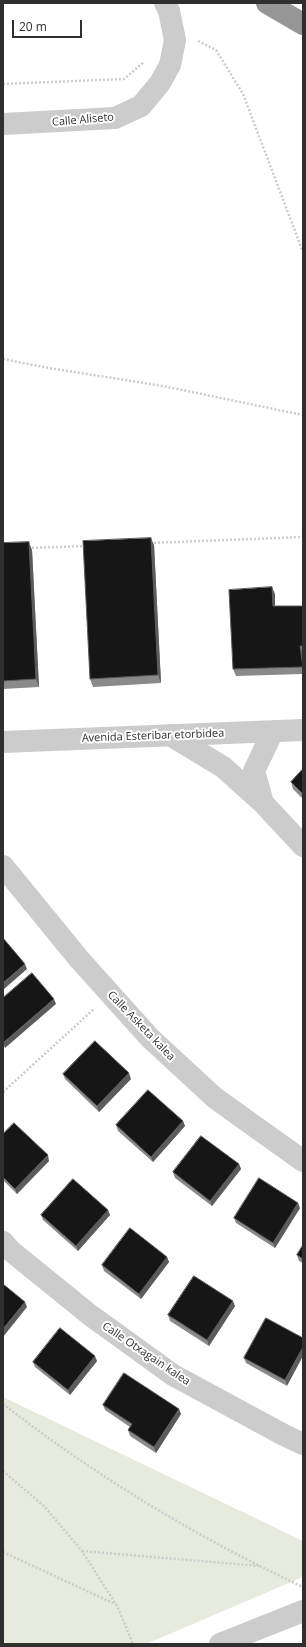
<!DOCTYPE html>
<html>
<head>
<meta charset="utf-8">
<style>
  body { margin:0 }
  #map { position:relative; width:306px; height:1647px; overflow:hidden; background:#fff; font-family:"Open Sans",sans-serif }
  canvas { display:block }
  .frame { position:absolute; inset:0; border:4px solid #2f2f2f; pointer-events:none }
  .scale { position:absolute; left:12px; top:20px; width:70px; height:18px; box-sizing:border-box; border:2px solid #2f2f2f; border-top:0; padding-left:5px; font-size:12px; line-height:14px; white-space:nowrap; color:#2f2f2f; -webkit-text-stroke:3px #fff; paint-order:stroke }
</style>
</head>
<body>
<div id="map">
<canvas width="306" height="1647"></canvas>
<div class="frame"></div>
<div class="scale">20 m</div>
</div>
<script>
const ctx = document.querySelector('canvas').getContext('2d');
ctx.lineJoin = 'round';
function fillPath(path, color) {
  ctx.fillStyle = color;
  ctx.fill(path, 'evenodd');
}
function trace(path, color, width, dash) {
  ctx.strokeStyle = color;
  ctx.lineWidth = width;
  ctx.lineCap = dash ? 'butt' : 'round';
  ctx.setLineDash(dash || []);
  ctx.stroke(path);
}
function label(font, color, halo, rows, align = 'center') {
  ctx.font = font + ' "Open Sans",sans-serif';
  ctx.lineWidth = 4;
  ctx.setLineDash([]);
  ctx.textBaseline = 'middle';
  ctx.strokeStyle = halo;
  ctx.fillStyle = color;
  for (const [text, x, y, turn = 0] of rows) {
    ctx.save();
    ctx.translate(x, y);
    ctx.rotate((+turn || 0) * Math.PI / 180);
    ctx.textAlign = isNaN(turn) ? turn : align;
    if (halo) ctx.strokeText(text, 0, 0);
    ctx.fillText(text, 0, 0);
    ctx.restore();
  }
}
const green = new Path2D(`
  M3,1397L303,1541V1577L146,1644H3Z`);
const path = new Path2D(`
  M198,41L216,50L243,94L303,252
  M3,84L124,79L144,62
  M3,359L49,368L163,386L303,415
  M150,543L303,537
  M28,548L85,546
  M3,1092L94,1009
  M3,1404C96,1476 196,1537 303,1587
  M3,1471L44,1506L82,1551L117,1606L133,1644
  M82,1551L259,1566
  M3,1552L117,1605`);
const street = new Path2D(`
  M3,124L115,118L141,106L160,83L170,65L175,40L169,11L165,3
  M273,731L254,771L263,803L303,846
  M170,735L223,767L263,803
  M3,742L303,730
  M3,866L79,959L150,1038L215,1098L303,1161
  M3,1242L11,1251L90,1315L173,1375L282,1434L303,1444
  M220,1644L303,1611`);
const highway = new Path2D(`
  M267,3L303,24`);
const wall = new Path2D(`
  M3,543L32,550L39,687L3,689Z
  M154,545L161,683L93,687L90,679Z
  M275,594V606L303,608V674L236,676L233,669Z
  M303,769V799L293,789L291,782Z
  M63,1074L131,1079L99,1112L65,1079Z
  M183,1121L185,1126L153,1162L118,1131L116,1125Z
  M3,1134L49,1161L17,1194L3,1180Z
  M239,1164L241,1169L212,1206L175,1178L173,1172Z
  M300,1208L275,1248L236,1223L234,1218Z
  M108,1210L110,1215L78,1251L43,1220L41,1215Z
  M303,1245V1263L299,1261L297,1255Z
  M167,1257L169,1262L141,1299L104,1271L102,1265Z
  M235,1306L209,1346L170,1321L168,1315Z
  M266,1318L287,1386L246,1363L244,1358Z
  M97,1361L70,1395L35,1367L33,1362Z
  M103,1405L181,1414L156,1453L130,1436L128,1430L130,1427L105,1410Z`);
const shadedWall = new Path2D(`
  M151,538L154,545L161,683L158,675Z
  M29,542L32,550L39,687L36,679Z
  M272,587L275,594V613L273,606Z
  M300,646L303,653V668Z
  M25,964L27,969L3,990V983Z
  M54,999L56,1004L5,1048L3,1043Z
  M129,1073L131,1079L99,1112L97,1106Z
  M183,1121L185,1126L153,1162L151,1157Z
  M48,1155L49,1161L17,1194L15,1189Z
  M239,1164L241,1169L212,1206L210,1201Z
  M298,1203L300,1208L275,1248L273,1243Z
  M108,1210L110,1215L78,1251L76,1246Z
  M167,1257L169,1262L141,1299L139,1294Z
  M233,1301L235,1306L209,1346L207,1340Z
  M25,1302L27,1307L3,1337V1329Z
  M303,1347V1356L287,1386L285,1380Z
  M95,1356L97,1361L70,1395L68,1390Z
  M179,1409L181,1414L156,1453L154,1447Z`);
const building = new Path2D(`
  M151,538L158,675L90,679L83,541Z
  M29,542L36,679L3,681V543Z
  M272,587L273,606H303V646H300L303,667L233,669L229,590Z
  M303,769V794L291,782Z
  M3,938L25,964L3,983Z
  M32,973L54,999L3,1043V998Z
  M95,1041L129,1073L97,1106L63,1074Z
  M148,1090L183,1121L151,1157L116,1125Z
  M14,1123L48,1155L15,1189L3,1177V1134Z
  M201,1136L239,1164L210,1201L173,1172Z
  M259,1178L298,1203L273,1243L234,1218Z
  M73,1179L108,1210L76,1246L41,1215Z
  M130,1228L167,1257L139,1294L102,1265Z
  M303,1245V1259L297,1255Z
  M194,1276L233,1301L207,1340L168,1315Z
  M3,1284L25,1302L3,1329Z
  M266,1318L303,1338V1347L285,1380L244,1358Z
  M60,1328L95,1356L68,1390L33,1362Z
  M124,1373L179,1409L154,1447L128,1430L132,1424L103,1405Z`);
const streetNames = [
  ["Calle Aliseto",83,120,-5],
  ["Avenida Esteribar etorbidea",153,736,-2],
  ["Calle Asketa kalea",141,1026,46],
  ["Calle Otxagain kalea",146,1354,34]
];
fillPath(green, '#e6ebdd');
trace(path, '#ccc', 2.5, [2, 2]);
trace(street, '#ccc', 22);
trace(highway, '#969696', 22);
fillPath(wall, '#8a8a8a');
fillPath(shadedWall, '#5c5c5c');
fillPath(building, '#161616');
trace(building, '#5c5c5c', 1);
label('11px', '#2f2f2f', '#fff', streetNames);
</script>
</body>
</html>
